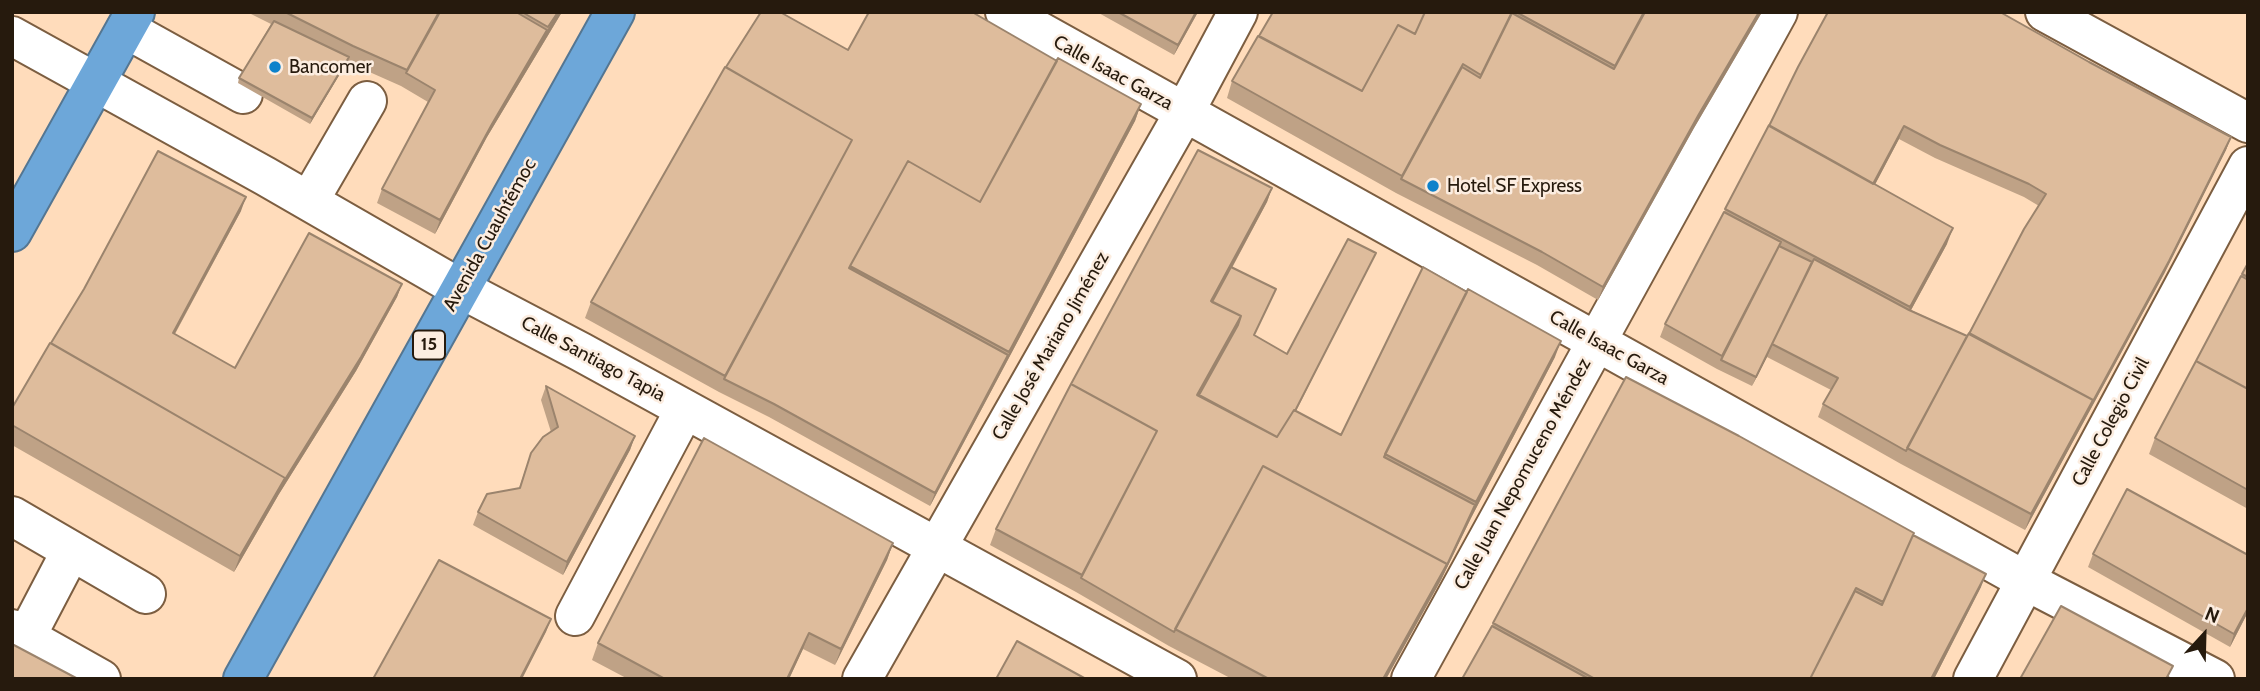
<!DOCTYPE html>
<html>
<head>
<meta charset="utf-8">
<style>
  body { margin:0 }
  #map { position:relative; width:2260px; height:691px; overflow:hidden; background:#ffdcbb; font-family:Cabin,sans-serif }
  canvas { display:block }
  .frame { position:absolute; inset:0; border:14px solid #261a0d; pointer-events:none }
  .north { position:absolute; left:2169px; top:600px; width:70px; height:70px; -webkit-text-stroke:5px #fcede0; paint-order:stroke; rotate:22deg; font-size:19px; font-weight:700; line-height:28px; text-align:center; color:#261a0d }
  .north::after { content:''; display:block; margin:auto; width:24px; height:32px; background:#261a0d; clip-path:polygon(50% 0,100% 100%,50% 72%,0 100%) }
</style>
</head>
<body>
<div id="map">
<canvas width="2260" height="691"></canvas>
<div class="frame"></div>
<div class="north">N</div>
</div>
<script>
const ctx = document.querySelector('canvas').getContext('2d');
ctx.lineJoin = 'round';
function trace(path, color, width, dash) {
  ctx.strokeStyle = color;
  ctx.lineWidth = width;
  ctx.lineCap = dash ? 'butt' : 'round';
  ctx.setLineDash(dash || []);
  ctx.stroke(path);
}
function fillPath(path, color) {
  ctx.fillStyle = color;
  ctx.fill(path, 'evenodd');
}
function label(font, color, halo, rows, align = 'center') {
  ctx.font = font + ' Cabin,sans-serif';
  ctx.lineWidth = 5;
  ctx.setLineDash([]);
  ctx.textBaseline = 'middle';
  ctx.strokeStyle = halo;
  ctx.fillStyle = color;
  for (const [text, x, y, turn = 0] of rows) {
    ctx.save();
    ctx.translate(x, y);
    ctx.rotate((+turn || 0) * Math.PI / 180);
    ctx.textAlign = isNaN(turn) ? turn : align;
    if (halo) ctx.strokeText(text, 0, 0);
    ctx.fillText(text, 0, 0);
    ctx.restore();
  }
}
const minor = new Path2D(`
  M1005,12L2026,581L2215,679
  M2045,12L2248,123
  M126,29L243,94
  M12,36L265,176L461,289L581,352L1177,679
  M309,201L367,101
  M12,516L146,594
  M575,616L685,409
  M12,629L101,679
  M26,637L71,551
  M862,679L1184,113L1238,12
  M1411,679L1778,12
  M1973,679L2248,166`);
const highway = new Path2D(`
  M12,232L135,12
  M243,679L615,12`);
const wall = new Path2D(`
  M247,12H562L487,137L435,234L377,203L382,189L428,102L401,86L347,62L310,124L238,83L239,78L271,24Z
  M1097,12H1198L1174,55Z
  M1273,12H1762L1694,128L1598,300L1537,265L1396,193L1227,98L1232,81Z
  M848,50L1057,61L1141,104L1135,121L930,506L769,417L719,392L585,318L591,302L726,67Z
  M2089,62L2231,137L2226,150L2164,274L2025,530L1901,464L1818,417L1823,404L1831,390L1767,357L1752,386L1717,369L1660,337L1665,324L1769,126ZM1899,139L1935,158L2024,197L2039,206L1967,336L1911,310L1947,244L1875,184Z
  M1272,188L1267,202L1232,268L1254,336L1287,354L1376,253L1296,411L1341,435L1555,357L1471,518L1441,580L1386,679H1232L1169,646L1076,592L990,545L996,529Z
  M241,211L175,334L235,368L402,284L397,297L356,371L279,494L234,572L12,445V408L84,289Z
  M2248,263V509L2149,454L2155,438Z
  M546,386L635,436L630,450L563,575L473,525L478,512L519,488L531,453L551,432L541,400Z
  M1913,535L1981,587L1934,679H1462L1493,623Z
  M893,543L887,560L835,665L803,649L789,679H628L592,660L598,643Z
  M2093,554L2248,555V612L2230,647L2088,567Z`);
const shadedWall = new Path2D(`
  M558,12H562L487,137L435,234L440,220L492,124Z
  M1196,12H1198L1174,55L1178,45Z
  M1759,12H1762L1694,128L1598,300L1603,287L1699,114Z
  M349,57L347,62L310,124L312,118Z
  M1141,104L1135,121L930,506L935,493Z
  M1904,126L1899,139L1868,198L1873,185Z
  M2231,137L2226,150L2164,274L2025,530L2031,514Z
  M1272,188L1267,202L1209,310L1211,301Z
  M246,197L241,211L168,346L173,333Z
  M1953,228L1947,244L1904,323L1910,307Z
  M1376,253L1289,423L1274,445Z
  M402,284L397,297L356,371L279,494L234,572L240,556L285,478Z
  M1241,316L1236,330L1195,403L1197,395Z
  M1561,341L1555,357L1471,518L1441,580L1386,679H1383L1446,567L1476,502Z
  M1771,347L1767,357L1752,386L1756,377Z
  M635,436L630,450L563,575L567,562Z
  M893,543L887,560L835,665L841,649Z
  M1986,574L1981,587L1934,679H1931Z
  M2248,608V612L2230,647L2234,634Z
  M551,619L546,632L522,679H520Z
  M809,633L803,649L789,679H787Z`);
const building = new Path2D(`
  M285,12H439L407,70L353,46Z
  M440,12H516L547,30L492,124L440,220L382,189L435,90L406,73Z
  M522,12H558L548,27Z
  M761,12H780L848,50L869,12H972L1057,61L980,202L908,161L849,268L1008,355L935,493L774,404L724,379L852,140L726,67Z
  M1118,12H1196L1178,45Z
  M1273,12H1425L1415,34L1398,25L1362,91L1259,36Z
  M1425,12H1512L1481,75L1463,64L1402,176L1232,81L1258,36L1362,91L1398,25L1415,34Z
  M1516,12H1644L1615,66Z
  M1645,12H1759L1699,114L1603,287L1542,252L1401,179L1462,67L1480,78L1512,13L1614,69Z
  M1828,12H2000L2089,62L2231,137L2169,261L2092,403L2093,400L1969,334L2024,229L2046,194L2029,184L1940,145L1904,126L1873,184L1769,126L1798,67Z
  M274,21L349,57L312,118L239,78Z
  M1058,58L1141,104L1009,352L850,266L908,161L980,202Z
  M725,67L852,140L725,376L591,302Z
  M1769,125L1953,228L1910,307L1725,209Z
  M1198,150L1272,188L1211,301L1241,316L1197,395L1277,437L1294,410L1341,435L1423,267L1467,292L1384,457L1475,505L1446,567L1447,564L1263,466L1174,632L1081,578L1157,431L1071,384Z
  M158,151L246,197L173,333L235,368L309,233L402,284L361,357L284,481L285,478L51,343L84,289Z
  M1724,212L1781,242L1722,356L1665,324Z
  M1348,239L1376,253L1295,411L1294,410L1277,437L1199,395L1238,325L1241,316L1212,302L1231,267L1276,289L1254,335L1287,354Z
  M1779,246L1812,262L1756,377L1721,360Z
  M1814,259L1909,310L1967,336L1906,451L1823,404L1838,378L1772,344Z
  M2248,263V277L2242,274Z
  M2241,276L2248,280V389L2196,361Z
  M1468,289L1561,341L1476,502L1385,454Z
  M1969,333L2093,400L2031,514L1907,448Z
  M50,343L285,478L240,556L12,425V408Z
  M2196,361L2248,389V490L2155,438Z
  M1626,377L1739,436L1914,533L1883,602L1856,588L1810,679H1595L1493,623Z
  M1071,384L1157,431L1082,575L996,529Z
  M546,386L635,436L567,562L478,512L487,494L520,488L531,453L543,437L558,427Z
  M704,438L893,543L841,649L809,633L787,679H665L598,643Z
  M1263,466L1447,564L1383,679H1269L1175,629Z
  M2127,489L2248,555V608L2234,634L2093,554Z
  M1913,535L1986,574L1931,679H1810L1855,591L1882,605Z
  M439,560L551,619L520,679H373Z
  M2061,606L2173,666L2166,679H2020Z
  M1492,626L1589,679H1462Z
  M1017,641L1086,679H996Z
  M12,644L78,679H12Z`);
const markers = [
  [275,67,7,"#0d82cb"],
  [1433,186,7,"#0d82cb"]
];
const shields = [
  [429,345,32]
];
const shieldNames = [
  ["15",429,345]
];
const poiNames = [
  ["Bancomer",289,67],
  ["Hotel SF Express",1447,186]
];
const streetNames = [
  ["Calle Isaac Garza",1113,73,29],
  ["Avenida Cuauhtémoc",490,235,-61],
  ["Calle José Mariano Jiménez",1051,346,-60],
  ["Calle Isaac Garza",1609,348,29],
  ["Calle Santiago Tapia",593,359,28],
  ["Calle Colegio Civil",2111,422,-62],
  ["Calle Juan Nepomuceno Méndez",1523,474,-61]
];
trace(minor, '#7c5e41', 42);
trace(highway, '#547692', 42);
trace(minor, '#fff', 38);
trace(highway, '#6da7d9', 38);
fillPath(wall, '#bfa286');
fillPath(shadedWall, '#9b846d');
fillPath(building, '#debc9c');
trace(building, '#9b846d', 2);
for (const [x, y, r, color] of markers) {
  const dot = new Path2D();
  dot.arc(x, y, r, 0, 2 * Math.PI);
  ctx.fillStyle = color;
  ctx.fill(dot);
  trace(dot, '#fcede0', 2.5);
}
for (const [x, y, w] of shields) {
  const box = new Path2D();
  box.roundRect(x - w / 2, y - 14.5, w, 29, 5);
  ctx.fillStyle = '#fcede0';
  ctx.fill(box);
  trace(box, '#261a0d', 2);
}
label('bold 18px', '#261a0d', null, shieldNames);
label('19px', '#261a0d', '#fcede0', poiNames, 'left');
label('19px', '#261a0d', '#fcede0', streetNames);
</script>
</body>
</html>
